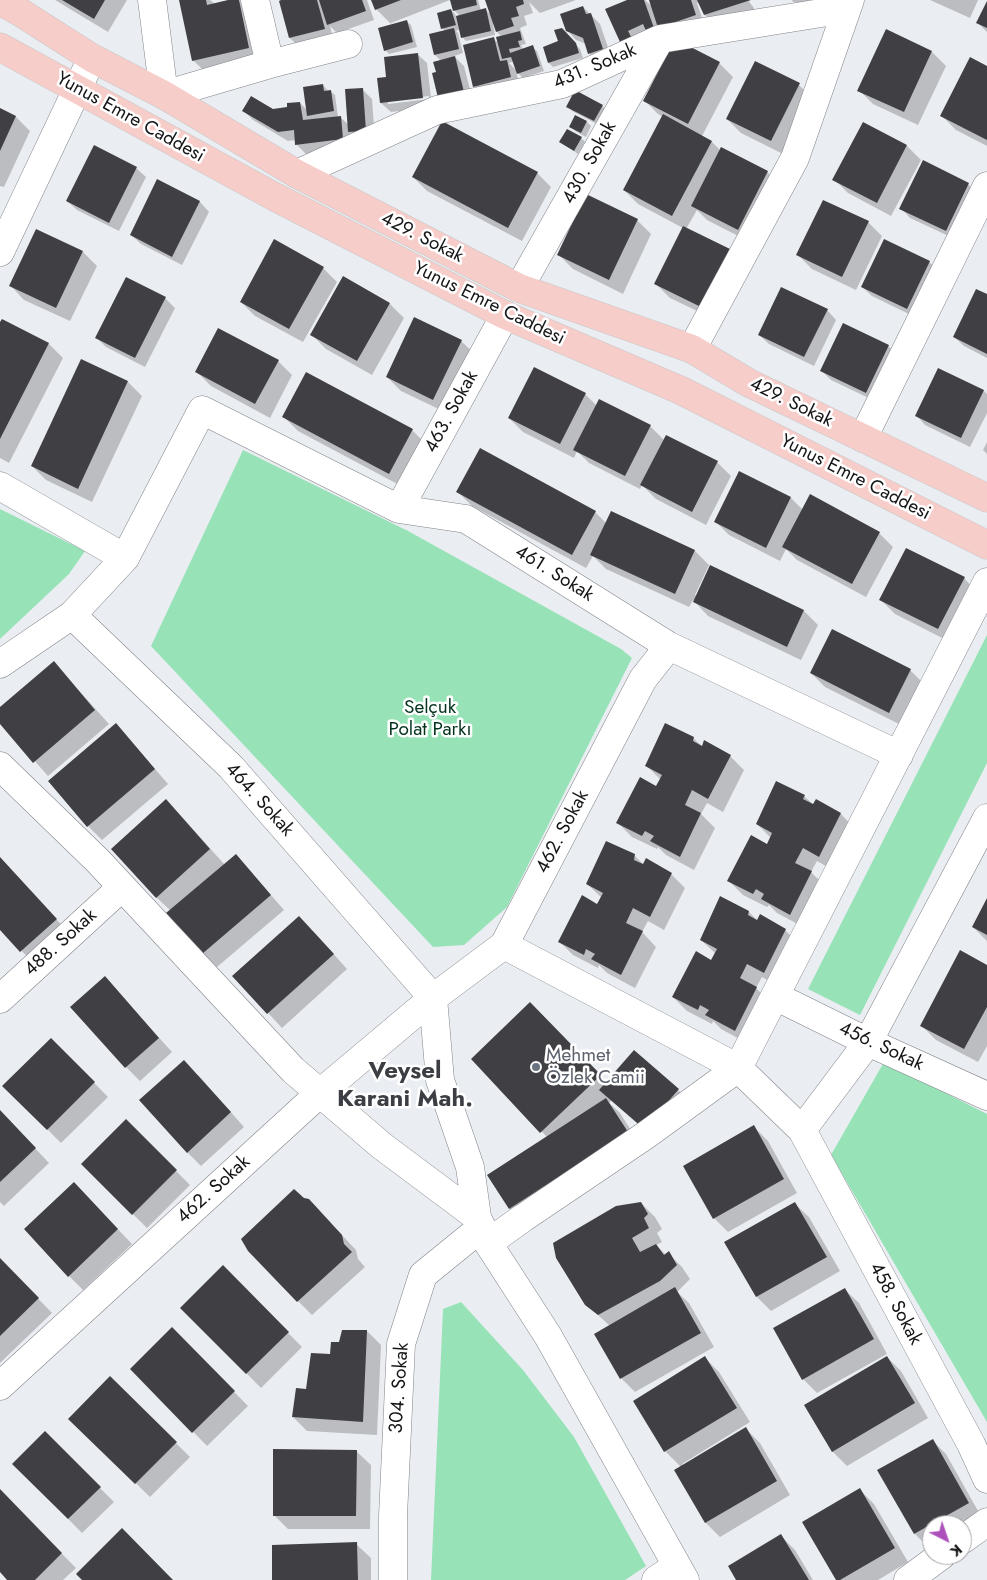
<!DOCTYPE html>
<html>
<head>
<meta charset="utf-8">
<style>
  body { margin:0 }
  #map { position:relative; width:987px; height:1580px; overflow:hidden; background:#eaedf2; font-family:Jost,sans-serif }
  canvas { display:block }
  .north { position:absolute; left:922px; top:1515px; width:50px; height:50px; box-sizing:border-box; background:#fff; border:1px solid #a1a1a2; border-radius:50%; rotate:139deg; font-size:14px; font-weight:700; line-height:20px; text-align:center; color:#141517 }
  .north::after { content:''; display:block; margin:auto; width:18px; height:22px; background:#ad50bb; clip-path:polygon(50% 0,100% 100%,50% 72%,0 100%) }
</style>
</head>
<body>
<div id="map">
<canvas width="987" height="1580"></canvas>
<div class="north">K</div>
</div>
<script>
const ctx = document.querySelector('canvas').getContext('2d');
ctx.lineJoin = 'round';
function fillPath(path, color) {
  ctx.fillStyle = color;
  ctx.fill(path, 'evenodd');
}
function trace(path, color, width, dash) {
  ctx.strokeStyle = color;
  ctx.lineWidth = width;
  ctx.lineCap = dash ? 'butt' : 'round';
  ctx.setLineDash(dash || []);
  ctx.stroke(path);
}
function label(font, color, halo, rows, align = 'center') {
  ctx.font = font + ' Jost,sans-serif';
  ctx.lineWidth = 5;
  ctx.setLineDash([]);
  ctx.textBaseline = 'middle';
  ctx.strokeStyle = halo;
  ctx.fillStyle = color;
  for (const [text, x, y, turn = 0] of rows) {
    ctx.save();
    ctx.translate(x, y);
    ctx.rotate((+turn || 0) * Math.PI / 180);
    ctx.textAlign = isNaN(turn) ? turn : align;
    if (halo) ctx.strokeText(text, 0, 0);
    ctx.fillText(text, 0, 0);
    ctx.restore();
  }
}
const green = new Path2D(`
  M243,450L408,531L621,649L632,658L507,907L464,945L433,947L151,646Z
  M0,509L85,551L69,574L0,639Z
  M987,635V763L860,1015L808,989Z
  M884,1062L987,1114V1422L831,1155Z
  M461,1302L523,1370L574,1437L646,1566L625,1580H431L443,1309Z`);
const shadow = new Path2D(`
  M55,0H127L108,32Z
  M180,0H210L215,4L239,0L252,13L262,62L207,74L193,60Z
  M286,0H367L374,20L337,33L330,26L333,38L299,47L290,38Z
  M373,0H450L391,23L392,25L376,9Z
  M452,0H478L481,11L486,10L492,16L487,0H576L540,13L529,2L533,13L524,16L527,25L520,28L526,44L521,45L523,50L532,47L537,51L544,71L523,78L516,71L520,87L483,95L474,86L494,39L499,44L502,37L497,32L494,23L493,24L495,35L466,41L462,37L460,29L456,31L458,33L463,53L454,56L464,66L473,101L437,73L441,61L435,55L445,31L443,29L451,10L455,14L454,11L456,17L460,16L454,10ZM514,61L518,72L509,63Z
  M630,0H645L653,7L650,0H748L756,11L714,24L705,15L699,2L697,3L704,24L663,38L621,41Z
  M792,0H809L808,3L793,2Z
  M930,0H978L970,18Z
  M987,4V32L978,23Z
  M583,7L600,24L612,59L599,63L589,53L586,44L576,40L567,30Z
  M406,21L411,25L417,47L389,54L385,50Z
  M566,34L580,49L583,58L553,67L549,63L559,42Z
  M932,52L946,66L918,125L873,104L859,90Z
  M417,54L427,63L432,107L391,112L381,103ZM429,96V99L388,104V101Z
  M719,63L733,77L702,136L712,142L721,151L767,172L782,186L752,243L707,220L697,210L686,229L729,250L743,264L716,320L670,298L656,284L683,228L638,204L624,190L663,117L658,114L644,100Z
  M987,67V146L956,130L942,116Z
  M323,85L328,91H330L335,95L338,117H340L349,125L362,89L372,99L375,140L359,141L350,133L352,149L306,154L296,144V140L288,141L253,120L244,111L288,108L300,103L307,110Z
  M799,85L813,99L785,155L741,133L727,119Z
  M568,106H602L607,110L599,125L572,111Z
  M0,109L16,117L30,131L4,187L0,186Z
  M576,116L587,122L591,126L586,137L575,131L571,127Z
  M864,123L907,146L921,160L891,216L848,193L834,179Z
  M581,138L585,142L578,154L561,142Z
  M136,168L146,177L119,231L77,210L67,201Z
  M537,173L551,187L522,241L427,191L413,177Z
  M158,181L200,202L209,212L182,265L141,244L131,235Z
  M968,184L977,193L955,239L910,218L901,208Z
  M637,220L651,234L623,294L573,269L559,255Z
  M868,222L882,236L856,290L812,269L798,255Z
  M83,252L97,266L70,321L24,300L10,285Z
  M929,262L939,271L917,318L872,296L862,287Z
  M323,268L337,282L303,342L255,316L241,302Z
  M127,279L165,298L175,308L145,367L106,347L97,338Z
  M987,296V358L964,346L954,337Z
  M390,304L404,318L372,375L326,349L312,335Z
  M827,310L836,320L814,366L769,344L759,335Z
  M2,321L49,344L63,358L9,463L0,458V325Z
  M461,341L476,355L447,413L401,391L387,377Z
  M888,346L898,355L875,401L831,380L821,370Z
  M82,360L128,382L142,396L92,502L46,480L32,466Z
  M278,361L292,375L270,418L211,386L197,372Z
  M938,369L984,391L987,394V413L970,447L925,425L916,415Z
  M585,394L597,406L600,401L650,426L664,440L717,462L731,476L706,525L656,499L642,485L640,489L589,463L577,451L574,458L523,432L509,418Z
  M284,417L412,430L426,444L403,487L298,431Z
  M987,442V454L983,450Z
  M740,473L791,498L803,510L810,496L879,533L893,547L866,597L797,560L786,549L780,561L729,535L715,521Z
  M458,492L595,512L606,523L611,513L695,551L709,565L695,595L697,596L711,567L804,611L818,625L801,660L708,616L693,600L689,607L606,569L593,556L586,568L472,506Z
  M964,578L978,593L952,643L895,614L881,600Z
  M54,663L109,724L48,776L0,722V709Z
  M910,670L924,684L903,726L825,687L811,673Z
  M693,738L703,747L730,756L744,770L723,812L707,803L701,814L715,828L694,870L666,855L658,847L657,849L632,837L618,823L657,788L661,780L646,765Z
  M129,739L168,784L102,840L88,826Z
  M804,796L814,805L816,800L841,814L855,829L833,870L817,861L811,872L825,886L805,928L777,913L769,905L767,907L743,895L729,881L767,846L771,838L757,824Z
  M180,815L225,865L236,855L284,910L217,967L203,953L171,911L156,897Z
  M635,856L644,865L671,874L685,888L664,930L648,921L642,932L656,947L635,988L607,973L599,965L598,968L573,955L559,941L598,906L602,898L587,884Z
  M0,859L70,934L35,965L0,928Z
  M987,900V941L973,927Z
  M749,912L758,921L785,930L799,944L778,986L762,977L756,988L770,1002L749,1044L721,1029L713,1021L712,1024L687,1011L673,997L712,962L716,954L701,940Z
  M313,931L347,969L282,1028L234,976Z
  M987,966V1046L978,1062L936,1040L922,1026Z
  M105,978L172,1052L140,1081L126,1067Z
  M549,1022L607,1083L678,1090L692,1104L612,1100L609,1103L620,1113L641,1146L524,1223L510,1209L488,1176L547,1137L472,1059Z
  M51,1039L108,1097L61,1143L4,1086Z
  M198,1075L244,1127L201,1166L187,1152Z
  M0,1111L49,1163L4,1206L0,1202Z
  M126,1121L190,1185L147,1228L82,1164Z
  M754,1127L768,1141L797,1193L728,1232L714,1218Z
  M88,1198L132,1244L83,1290L69,1276Z
  M641,1203L655,1217L662,1229L657,1233L662,1242L656,1245L666,1255L668,1253L682,1267L690,1279L677,1292L689,1303L714,1347L635,1392L621,1378L596,1334L610,1326L586,1304Z
  M794,1203L809,1217L840,1271L771,1311L757,1297L726,1243Z
  M323,1215L356,1250L358,1259L365,1267L312,1315L298,1301Z
  M0,1259L52,1313L0,1363Z
  M223,1267L302,1347L261,1388L182,1308Z
  M844,1289L859,1303L887,1354L817,1393L803,1379Z
  M172,1329L248,1406L207,1446L132,1369Z
  M367,1331L381,1345L377,1435L307,1431L293,1417L307,1390L340,1344Z
  M887,1357L901,1371L928,1418L847,1466L833,1452L806,1405Z
  M705,1358L719,1372L750,1422L682,1464L683,1466L746,1429L760,1443L790,1495L720,1537L706,1523L675,1470L681,1467L665,1451Z
  M110,1378L190,1457L150,1497L70,1419Z
  M45,1433L114,1502L82,1533L14,1464Z
  M932,1440L946,1454L982,1518L962,1525H932V1546L929,1548L915,1534L879,1470Z
  M356,1451L371,1465L370,1529H288L274,1515Z
  M860,1490L874,1504L908,1562L878,1580H837Z
  M0,1491L76,1568L63,1580H9L0,1571Z
  M781,1536L795,1550L813,1580H737Z
  M356,1544L371,1558V1580H274Z`);
const building = new Path2D(`
  M62,0H105L94,19Z
  M179,0H206L207,5L228,0H239L249,48L192,61Z
  M281,0H317L325,29L289,38L279,1Z
  M319,0H362L366,11L327,25Z
  M371,0H401L375,10Z
  M450,0H476L477,5L453,11Z
  M485,0H523L524,4L516,7L519,16L511,18L514,26L496,32Z
  M627,0H644L654,28L648,35L643,24L628,31L634,42L627,43L620,42L605,9Z
  M649,0H691L696,15L658,28Z
  M697,0H751L704,15Z
  M987,1V28L976,23Z
  M583,6L586,14L591,13L603,49L588,54L583,38L566,31L560,14Z
  M486,8L491,31L461,38L456,16Z
  M451,9L456,25L441,29L437,13Z
  M407,20L413,42L384,51L378,28Z
  M454,28L459,49L434,55L429,34Z
  M562,28L576,43L579,53L548,63L543,47L558,41L554,30Z
  M886,29L932,51L904,112L857,91Z
  M520,31L522,40L518,41L520,47L509,49L510,53L533,45L540,66L517,74L511,57L502,59L496,37Z
  M494,37L500,61L507,60L511,77L473,87L463,45Z
  M675,39L720,62L688,124L643,101Z
  M418,53L423,98L380,103L377,78L386,77L384,57Z
  M455,56L464,92L438,98L432,73L436,72L433,62Z
  M970,57L987,66V140L940,116Z
  M755,61L800,83L771,141L726,119Z
  M323,84L324,91L331,90L334,111L307,116L303,87Z
  M363,88L366,131L348,132L345,89Z
  M575,90L603,105L594,121L566,107Z
  M251,96L273,109L287,107V103L300,102L303,120L341,116L343,139L295,145L294,130L278,132L242,111Z
  M0,108L16,116L0,151Z
  M663,114L712,141L672,216L623,190Z
  M575,115L587,121L581,133L569,127Z
  M442,121L538,172L508,228L412,177Z
  M863,122L907,145L877,203L832,180Z
  M567,129L582,137L574,151L559,142Z
  M94,145L137,167L109,223L66,201Z
  M721,147L768,171L738,230L691,206Z
  M923,160L969,183L946,231L899,209Z
  M157,179L200,201L172,257L130,235Z
  M586,194L638,219L609,280L557,255Z
  M823,200L869,221L842,277L796,255Z
  M683,226L730,249L701,307L654,284Z
  M36,229L83,251L56,308L9,286Z
  M274,239L324,267L289,329L240,302Z
  M884,239L930,261L907,309L861,287Z
  M343,276L390,303L357,361L310,335Z
  M126,277L166,297L135,358L95,338Z
  M781,287L828,309L804,357L758,335Z
  M976,289L987,294V354L953,337Z
  M414,317L462,340L433,400L386,377Z
  M2,319L49,343L0,439V322Z
  M843,323L889,345L866,393L820,371Z
  M218,328L279,360L255,404L195,372Z
  M81,359L128,381L78,489L31,466Z
  M534,367L586,393L560,444L508,418Z
  M938,368L984,390L961,438L915,416Z
  M306,372L413,429L389,474L282,417Z
  M599,399L651,425L625,476L573,450Z
  M666,435L718,461L692,512L640,485Z
  M480,448L596,511L572,555L456,492Z
  M739,471L791,497L766,548L714,522Z
  M810,494L880,532L852,584L782,547Z
  M611,511L695,550L675,594L590,555Z
  M906,548L965,577L938,629L879,600Z
  M710,565L804,610L787,647L693,602Z
  M832,629L911,669L889,713L810,673Z
  M54,661L95,710L33,763L0,724V707Z
  M116,723L155,769L87,827L48,781Z
  M665,723L694,737L693,741L702,746L704,740L731,755L708,799L692,790L685,805L701,813L680,857L650,841L654,836L645,831L642,836L616,823L640,777L656,786L662,775L645,766Z
  M776,781L805,795L803,799L813,804L816,799L841,813L819,857L803,848L795,863L812,871L790,915L761,899L764,894L756,889L753,894L727,881L751,835L767,844L772,833L756,824Z
  M166,799L210,849L156,898L111,849Z
  M606,841L635,854L634,860L643,864L646,858L672,873L650,917L633,908L626,923L643,931L621,975L591,959L595,954L586,949L584,955L558,942L582,895L597,904L603,893L586,884Z
  M236,854L271,895L202,954L166,913Z
  M0,857L57,919L20,952L0,930Z
  M720,896L749,911L748,915L757,920L760,914L786,929L764,973L747,964L740,978L757,987L735,1031L705,1015L709,1010L700,1005L698,1010L672,997L696,951L711,960L717,949L700,940Z
  M987,898V935L972,927Z
  M299,916L334,954L267,1014L232,976Z
  M960,950L987,965V1007L964,1049L920,1026Z
  M105,976L159,1038L125,1068L70,1007Z
  M530,1002L601,1075L540,1133L471,1059Z
  M51,1038L95,1082L47,1130L2,1086Z
  M634,1050L679,1089L644,1129L599,1090Z
  M184,1060L231,1112L187,1153L139,1100Z
  M606,1098L628,1132L509,1209L487,1175Z
  M0,1110L36,1148L0,1182Z
  M126,1119L177,1170L132,1215L81,1164Z
  M754,1125L784,1179L713,1219L683,1166Z
  M74,1182L118,1229L68,1277L24,1229Z
  M294,1189L304,1198L309,1199L342,1235L344,1244L352,1252L297,1302L248,1251L241,1239Z
  M641,1202L648,1214L644,1218L649,1228L632,1238L640,1252L656,1244L664,1255L669,1251L677,1265L660,1281L598,1315L585,1305L556,1258L553,1243L616,1206Z
  M795,1202L827,1257L756,1297L724,1242Z
  M0,1258L39,1298L0,1336Z
  M223,1265L289,1332L246,1374L180,1308Z
  M675,1287L701,1333L620,1379L594,1334Z
  M845,1288L874,1339L802,1380L773,1328Z
  M172,1327L235,1391L192,1433L130,1369Z
  M342,1330H367L363,1422L292,1417L296,1388L306,1389L311,1353L330,1354L331,1342H339Z
  M705,1356L737,1408L664,1452L633,1401Z
  M887,1356L915,1403L832,1452L804,1405Z
  M110,1376L177,1442L135,1484L68,1419Z
  M746,1427L777,1481L705,1523L674,1470Z
  M45,1431L101,1487L68,1519L12,1464Z
  M933,1439L969,1503L914,1534L877,1470Z
  M273,1449L357,1450L356,1516H273Z
  M860,1488L895,1548L840,1580H836L802,1522Z
  M0,1489L62,1553L35,1580H7L0,1572Z
  M122,1528L173,1580H82L76,1574Z
  M781,1534L809,1580H736L728,1566Z
  M357,1542L358,1580H272V1545Z`);
const minor = new Path2D(`
  M152,0L164,95L270,64L348,44
  M255,0L270,64
  M297,174L437,110L562,84L660,39L846,9
  M0,252L92,58
  M519,288L660,39
  M692,349L795,158L850,0
  M863,438L987,186
  M0,486L125,558
  M399,509L505,315
  M72,615L231,767L433,998L440,1080L470,1167L477,1217
  M0,664L72,615L125,558L202,410L399,509L466,519L669,646L899,755
  M0,766L98,861L293,1070L382,1146L477,1217L488,1243L548,1336L685,1580
  M504,945L738,1068L987,582
  M775,996L868,1042L987,1096
  M0,999L122,887
  M802,1130L868,1042L987,818
  M488,1243L523,1218L646,1135L738,1068L802,1130L971,1444L987,1479
  M0,1386L320,1093L433,998L504,945L643,679L669,646
  M962,1540L987,1522
  M393,1580V1516L401,1344L423,1275L482,1227
  M656,1580L677,1566
  M908,1580L942,1555`);
const major = new Path2D(`
  M0,1L20,12L92,58L164,95L297,174L519,288L692,349L749,383L987,498
  M0,47L275,197L505,315L680,390L987,545`);
const markers = [
  [536,1067,5,"#6b7280"]
];
const streetNames = [
  ["431. Sokak",595,67,-23],
  ["Yunus Emre Caddesi",130,118,29],
  ["430. Sokak",590,163,-61],
  ["429. Sokak",422,238,27],
  ["Yunus Emre Caddesi",489,304,26],
  ["429. Sokak",791,403,26],
  ["463. Sokak",452,412,-61],
  ["Yunus Emre Caddesi",855,478,27],
  ["461. Sokak",554,574,32],
  ["464. Sokak",259,800,48],
  ["462. Sokak",563,832,-62],
  ["488. Sokak",61,943,-42],
  ["456. Sokak",881,1047,25],
  ["462. Sokak",214,1190,-42],
  ["458. Sokak",895,1304,62],
  ["304. Sokak",400,1388,-86]
];
const parkNames = [
  ["Selçuk",430,708],
  ["Polat Parkı",430,730]
];
const worshipNames = [
  ["Mehmet",546,1056],
  ["Özlek Camii",546,1078]
];
const districtNames = [
  ["Veysel",405,1072],
  ["Karani Mah.",405,1100]
];
fillPath(green, '#97e3b7');
fillPath(shadow, '#0003');
fillPath(building, '#404044');
trace(minor, '#818388', 29);
trace(major, '#c7c7c7', 29);
trace(minor, '#fff', 28);
trace(major, '#f7cdca', 28);
for (const [x, y, r, color] of markers) {
  const dot = new Path2D();
  dot.arc(x, y, r, 0, 2 * Math.PI);
  ctx.fillStyle = color;
  ctx.fill(dot);
  trace(dot, '#fff', 2);
}
label('19px', '#141517', '#fff', streetNames);
label('19px', '#03331d', '#fff', parkNames);
label('19px', '#5b616d', '#fff', worshipNames, 'left');
label('bold 24px', '#3c3e43', '#fff', districtNames);
</script>
</body>
</html>
